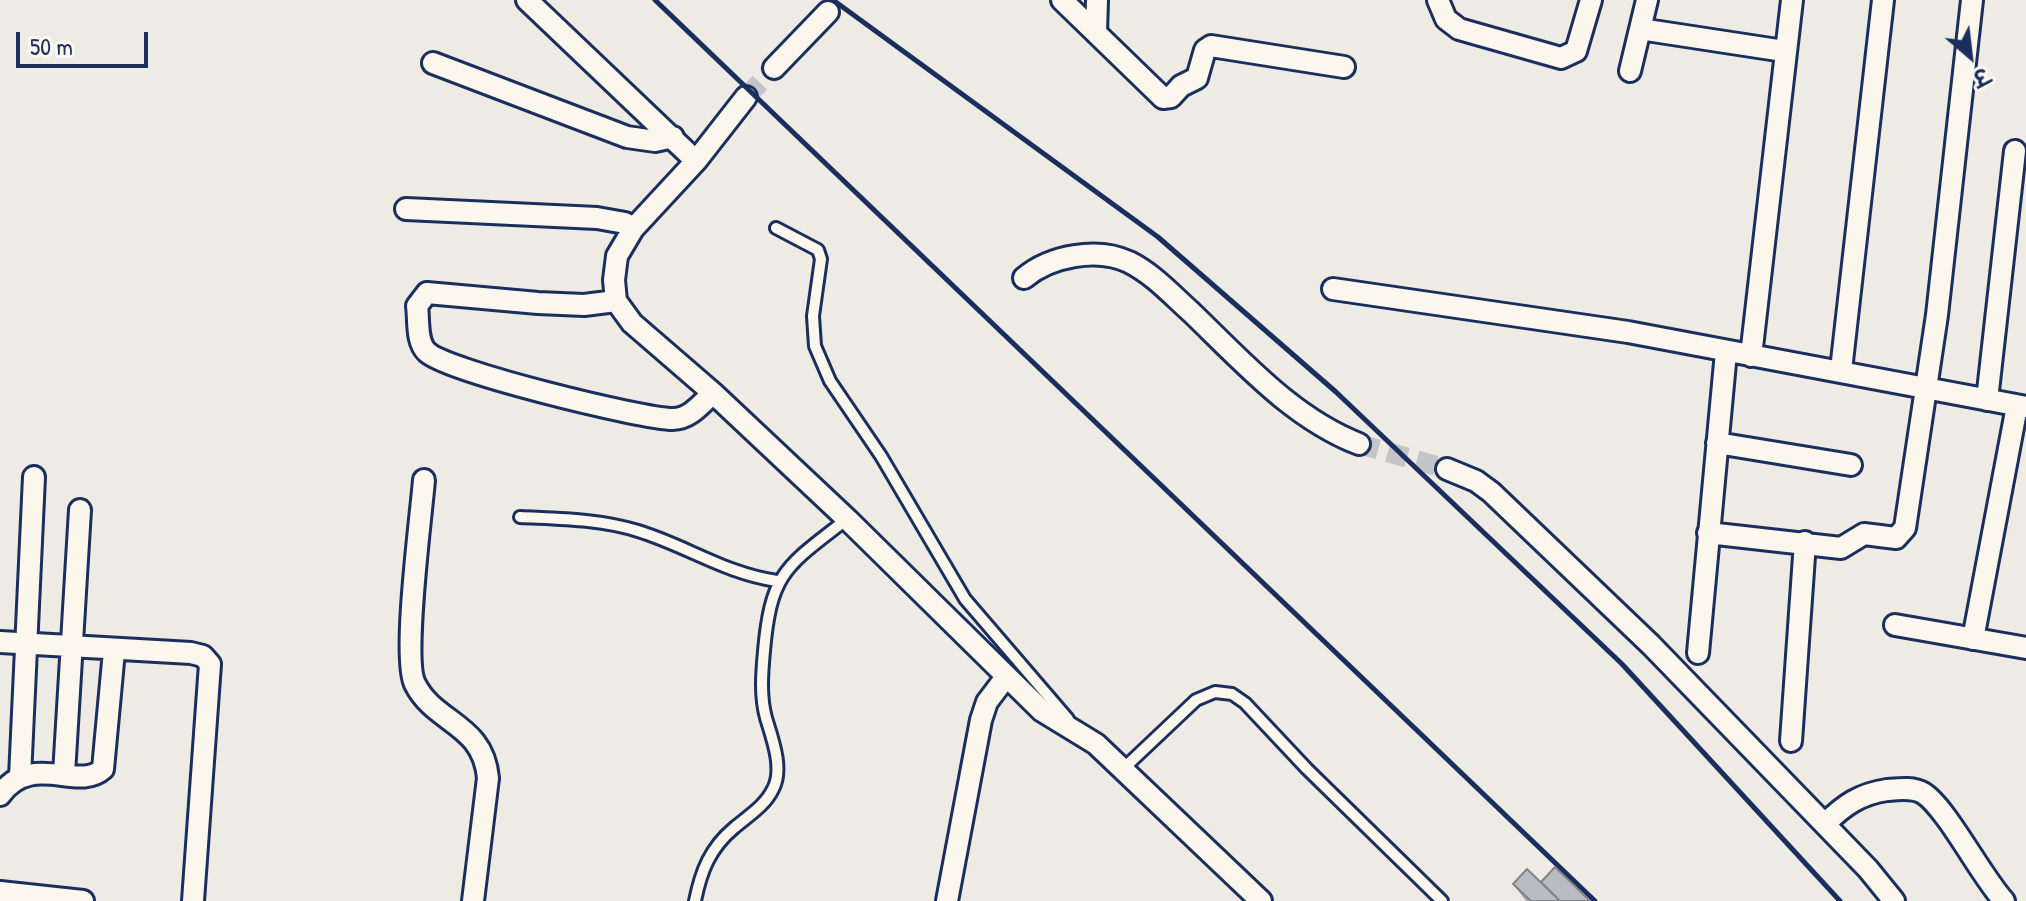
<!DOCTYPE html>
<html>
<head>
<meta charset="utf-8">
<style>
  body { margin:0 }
  #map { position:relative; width:2026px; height:901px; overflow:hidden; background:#eeebe4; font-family:"Patrick Hand","Playpen Sans Deva",sans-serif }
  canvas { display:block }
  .north { position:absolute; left:1930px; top:16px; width:80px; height:80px; -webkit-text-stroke:6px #fbf7ec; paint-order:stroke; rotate:152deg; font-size:22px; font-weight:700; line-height:32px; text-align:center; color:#1b2f5e }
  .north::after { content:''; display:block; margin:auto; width:28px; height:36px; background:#1b2f5e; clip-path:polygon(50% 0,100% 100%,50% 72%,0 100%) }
  .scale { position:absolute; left:16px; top:32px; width:132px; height:36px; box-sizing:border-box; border:4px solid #1b2f5e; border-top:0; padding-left:10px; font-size:24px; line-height:28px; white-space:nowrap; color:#1b2f5e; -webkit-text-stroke:6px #fbf7ec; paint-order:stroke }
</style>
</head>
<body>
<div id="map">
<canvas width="2026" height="901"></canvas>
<div class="north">उ</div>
<div class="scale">50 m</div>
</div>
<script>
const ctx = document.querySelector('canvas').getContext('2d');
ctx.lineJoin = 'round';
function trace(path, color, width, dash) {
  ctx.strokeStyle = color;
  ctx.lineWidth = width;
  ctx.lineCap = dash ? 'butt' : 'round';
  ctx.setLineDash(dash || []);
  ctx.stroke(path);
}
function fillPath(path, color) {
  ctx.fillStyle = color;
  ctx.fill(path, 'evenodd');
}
const streetTunnel = new Path2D(`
  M746,97L774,68
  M1359,444L1447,469`);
const lane = new Path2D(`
  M776,228L818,250L821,259L813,316L815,346L830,381L881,456L965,599L1068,719
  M520,517C559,519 600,519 638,531C687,546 724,573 777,581
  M1123,769L1196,700L1215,692L1232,694L1245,703L1307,769L1442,901
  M695,901C701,871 710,848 734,828C748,816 765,806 773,789C784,769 772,738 766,718C760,696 762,673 764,651C771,571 787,566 847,519`);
const street = new Path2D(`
  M527,0L696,161L633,229L617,256L614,280L616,301L632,323L713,393L847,519L1042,711L1096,744L1261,901
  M1062,0L1163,98L1171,97L1181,86L1197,78L1205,50L1211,46L1344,67
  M1438,0L1446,19L1459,29L1561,58L1576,51L1591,0
  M1640,29L1784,51
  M1096,33L1097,0
  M433,63L627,137L655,141L673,137
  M774,68L828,12
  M1630,71L1647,0
  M696,161L746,97
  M406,209L597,218L625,223L633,229
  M1024,278C1050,256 1097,247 1129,262C1153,274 1171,294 1191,312C1242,361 1292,418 1359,444
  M1333,289L1628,332L2026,407
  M616,301L584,305L538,303L427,293L417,306C419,320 416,342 427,352C446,371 642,419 673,419C690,419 702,403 713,393
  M1751,356L1792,0
  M1841,370L1883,0
  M1987,400L2015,151
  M1717,443L1851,465
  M1447,469L1476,481L1491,492L1651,645L1868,869L1894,901
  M424,480C421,517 402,659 415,684C435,724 483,723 488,778L473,901
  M1708,533L1841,548L1864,534L1896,538L1905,528L1937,315L1972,0
  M1895,625L2026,648
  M1973,639L2017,406
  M0,642L191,653L203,656L210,664L193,901
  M1698,653L1726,352
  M1791,741L1805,542
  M64,774L80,510
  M20,777L34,477
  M0,795C32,751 78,792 103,769L114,651
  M1825,824C1844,805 1860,794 1887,790C1899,789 1913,787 1923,793C1946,807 1981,876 2004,901
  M0,892L83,901
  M947,901L981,720L987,702L1006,677`);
const rail = new Path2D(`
  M655,0L1595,901
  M833,0L1158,237L1336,392L1622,664L1840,901`);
const wall = new Path2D(`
  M1541,882L1590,901H1526L1513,884Z`);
const building = new Path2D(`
  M1555,867L1590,901H1560L1541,882Z
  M1527,869L1560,901H1531L1513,884Z`);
trace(streetTunnel, '#c4c5c9', 20, [20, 10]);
trace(lane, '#1b2f5e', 16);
trace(street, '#1b2f5e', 26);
trace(lane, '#fbf7ec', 10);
trace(street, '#fbf7ec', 20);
trace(rail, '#1b2f5e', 5);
fillPath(wall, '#9fa2a8');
fillPath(building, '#b9bcc3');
trace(building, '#828488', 2);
</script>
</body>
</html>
